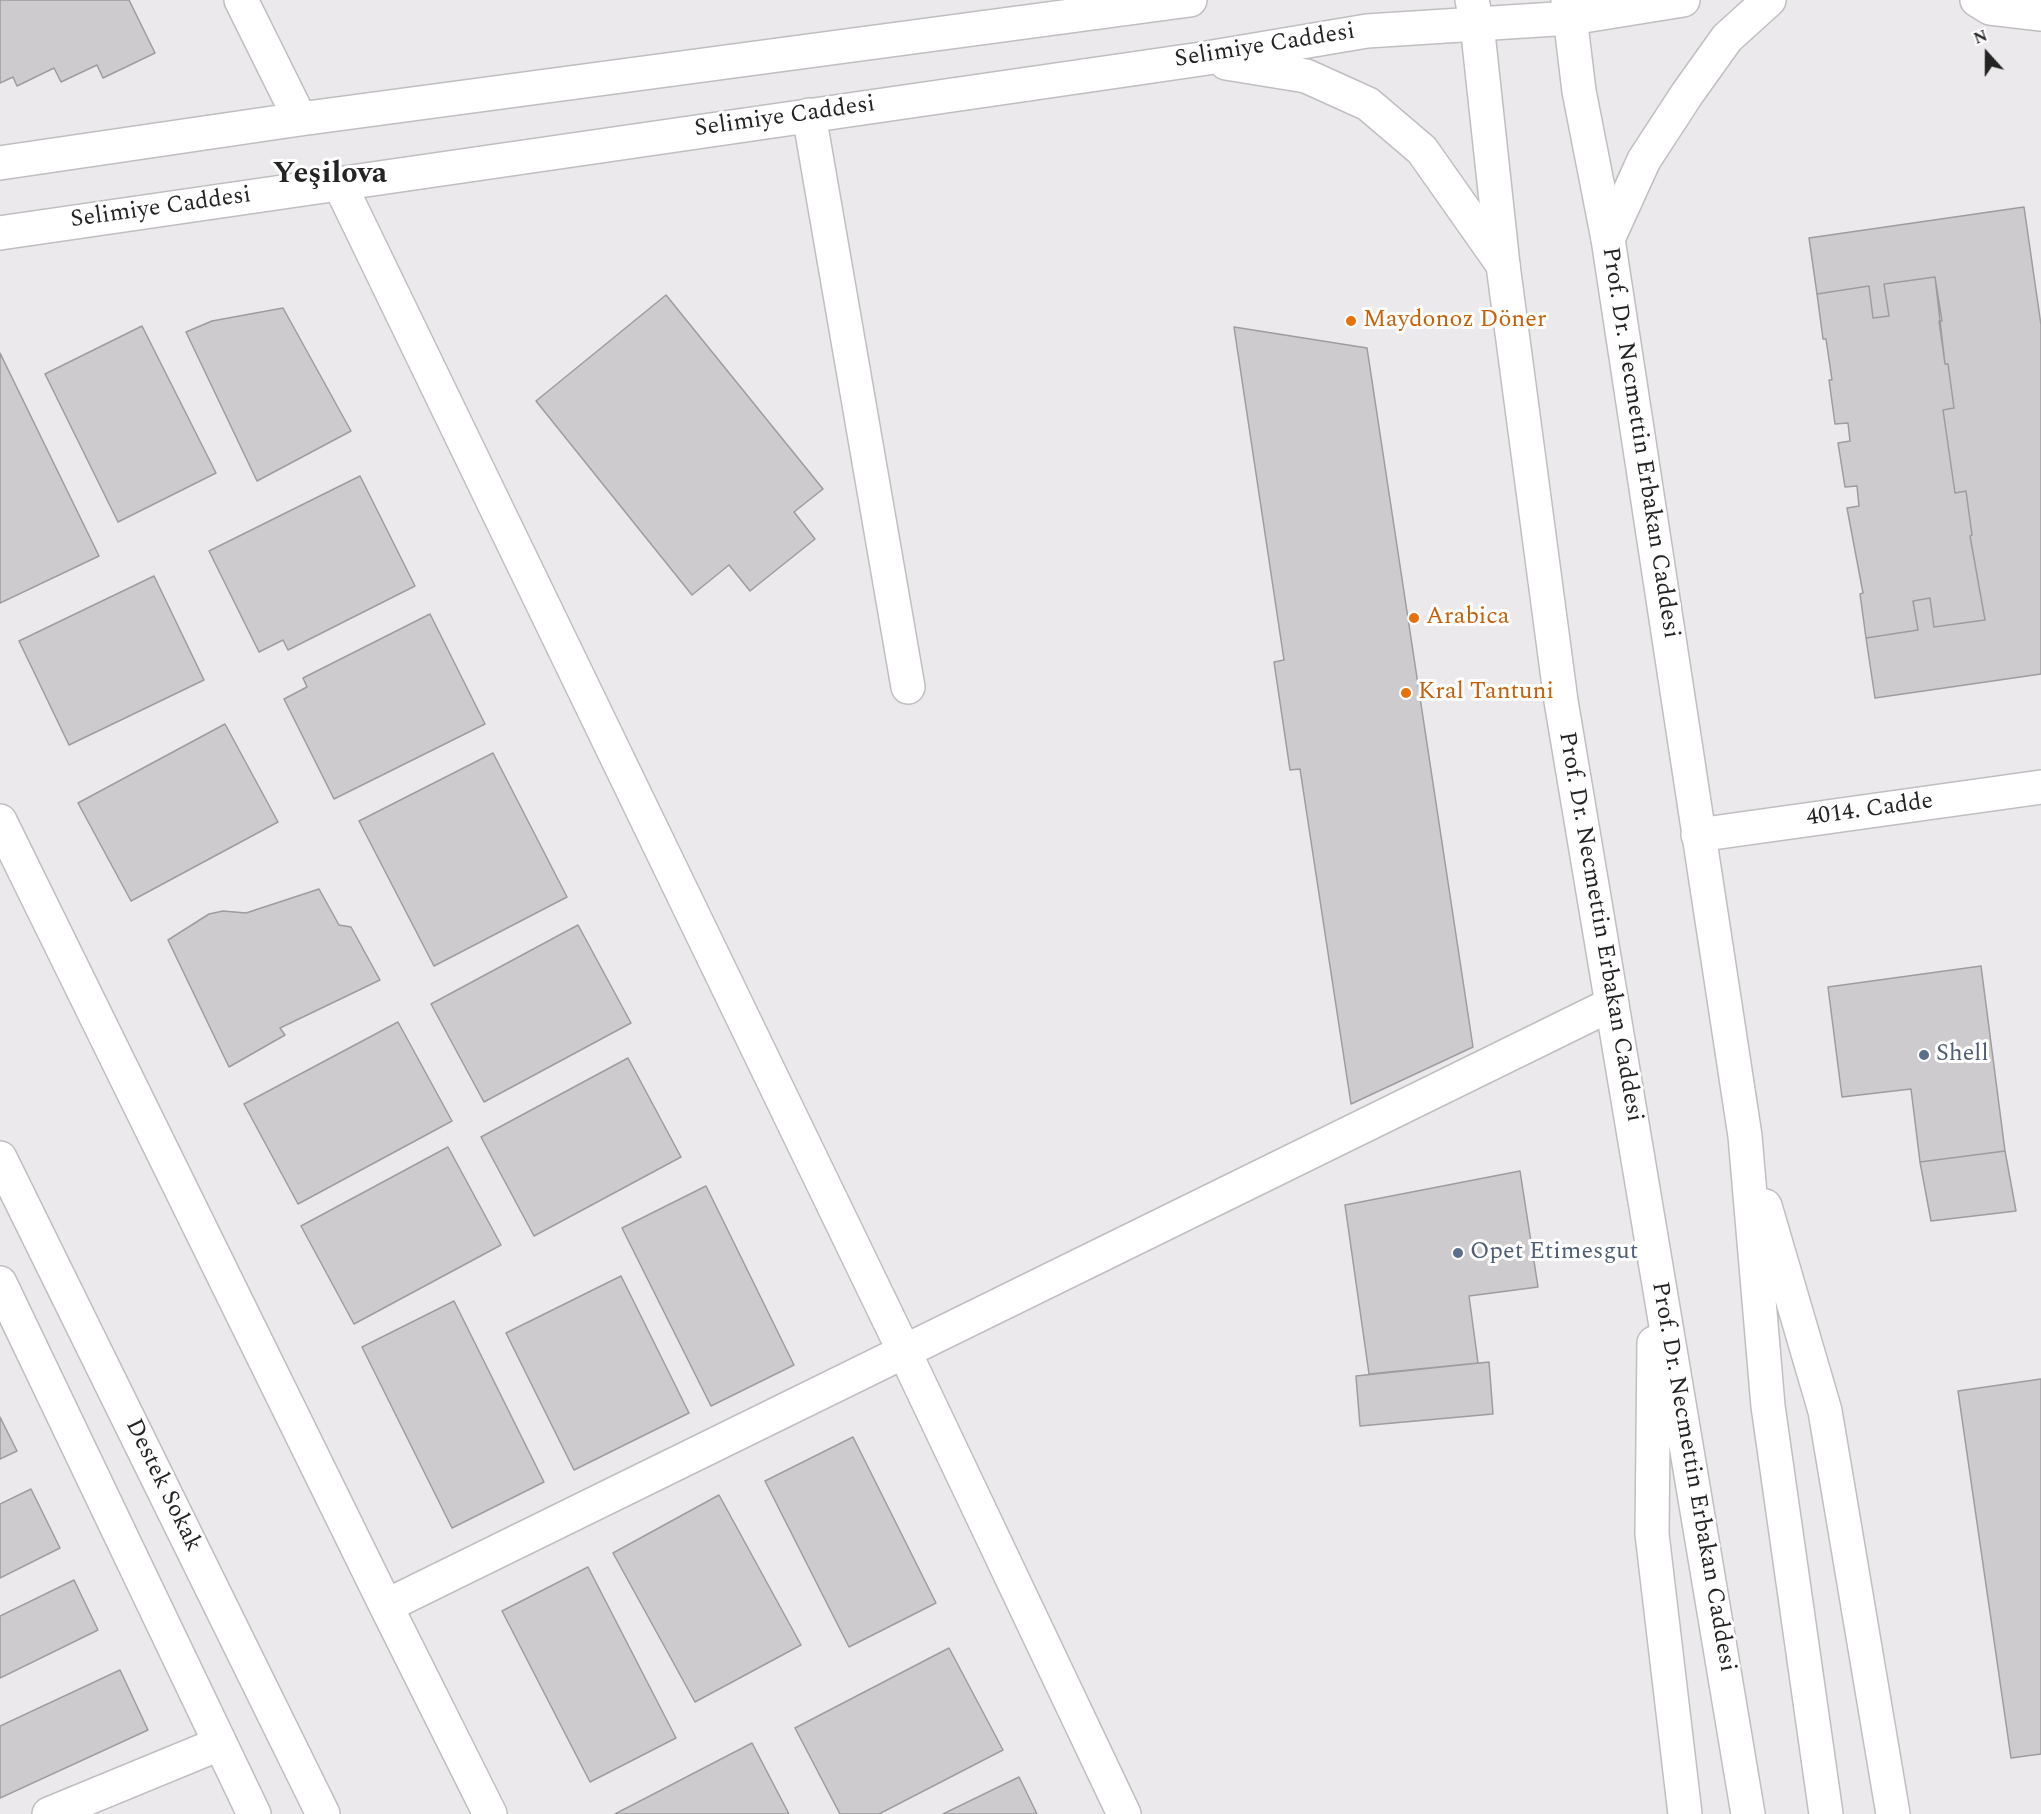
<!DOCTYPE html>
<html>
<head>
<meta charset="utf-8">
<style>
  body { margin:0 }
  #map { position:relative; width:2041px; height:1814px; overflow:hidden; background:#ebe9ec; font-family:Spectral,serif }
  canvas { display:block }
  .north { position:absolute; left:1957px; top:24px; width:60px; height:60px; -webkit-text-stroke:4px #fff; paint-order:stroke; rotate:339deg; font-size:16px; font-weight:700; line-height:24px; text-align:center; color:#252425 }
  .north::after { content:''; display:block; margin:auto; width:21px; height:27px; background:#252425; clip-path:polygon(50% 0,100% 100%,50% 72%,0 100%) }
</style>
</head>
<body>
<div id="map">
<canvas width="2041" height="1814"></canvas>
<div class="north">N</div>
</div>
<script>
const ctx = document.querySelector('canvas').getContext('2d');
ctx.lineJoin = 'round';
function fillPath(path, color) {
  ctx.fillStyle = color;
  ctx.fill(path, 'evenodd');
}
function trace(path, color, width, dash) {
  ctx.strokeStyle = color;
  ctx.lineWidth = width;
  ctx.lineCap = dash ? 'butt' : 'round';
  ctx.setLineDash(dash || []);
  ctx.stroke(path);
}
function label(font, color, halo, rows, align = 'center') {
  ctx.font = font + ' Spectral,serif';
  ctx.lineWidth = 6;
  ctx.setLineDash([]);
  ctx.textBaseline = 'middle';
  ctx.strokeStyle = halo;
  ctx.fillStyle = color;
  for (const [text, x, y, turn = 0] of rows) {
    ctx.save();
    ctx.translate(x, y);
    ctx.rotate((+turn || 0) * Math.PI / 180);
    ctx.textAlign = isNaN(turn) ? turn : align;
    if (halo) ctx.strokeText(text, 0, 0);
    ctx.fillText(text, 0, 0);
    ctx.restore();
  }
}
const building = new Path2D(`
  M0,0H129L155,53L103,78L97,65L61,82L54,68L17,86L13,77L0,83Z
  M2024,207L2041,325V674L1875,698L1866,638L1918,630L1913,601L1930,598L1934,627L1985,620L1970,536L1972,535L1966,491L1955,493L1943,410L1954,408L1948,364H1945L1935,277L1884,284L1889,316L1873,318L1869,286L1817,294L1809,238Z
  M1935,277L1942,321H1939L1945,364H1948L1954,408L1943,410L1955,493L1966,491L1972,535L1970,536L1985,620L1934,627L1930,598L1913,601L1918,630L1866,638L1860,594L1863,593L1847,508L1859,506L1857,486L1845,487L1838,443L1850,441L1848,423L1835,424L1829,380H1832L1826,339H1823L1817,294L1869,286L1873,318L1889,316L1884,284Z
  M666,295L823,489L794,512L815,539L750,591L729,565L692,595L536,401Z
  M283,308L351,431L257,481L186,332L212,321Z
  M142,326L216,473L118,522L45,374Z
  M1234,327L1367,348L1473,1047L1351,1104L1300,769L1290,770L1274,662L1284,660Z
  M0,353L99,556L0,603Z
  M360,476L415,586L288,650L283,640L259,652L209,551Z
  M154,576L204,680L69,745L19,641Z
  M430,614L485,724L334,799L284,699L307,687L303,678Z
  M225,724L278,822L131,901L78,803Z
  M493,753L567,897L434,966L359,821Z
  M319,889L339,925L351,927L380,980L280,1028L285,1035L229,1067L168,940L209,914L223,911L246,913Z
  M578,925L631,1023L484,1102L431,1004Z
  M1981,966L2005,1151L1920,1162L1911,1089L1842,1097L1828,987Z
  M398,1022L452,1121L298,1204L244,1104Z
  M628,1058L681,1157L534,1236L481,1137Z
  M448,1147L501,1245L354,1324L301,1226Z
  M2005,1151L2016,1211L1931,1221L1920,1162Z
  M1520,1171L1538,1287L1469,1296L1478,1363L1369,1374L1345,1205Z
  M706,1186L794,1365L711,1406L622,1228Z
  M621,1276L689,1413L574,1470L506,1333Z
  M454,1301L544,1482L452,1528L362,1347Z
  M1489,1362L1493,1414L1360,1426L1356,1376Z
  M2041,1379V1754L2011,1758L1958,1391Z
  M0,1417L17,1451L0,1459Z
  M853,1437L936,1603L849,1647L765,1481Z
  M31,1489L60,1548L0,1578V1504Z
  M719,1495L801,1645L695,1702L613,1553Z
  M588,1567L676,1738L590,1782L502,1611Z
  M74,1580L98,1630L0,1678V1616Z
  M949,1648L1003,1750L879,1814H840L795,1728Z
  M120,1670L148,1730L0,1798V1726Z
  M752,1743L789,1814H615Z
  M1019,1777L1037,1814H943Z`);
const minor = new Path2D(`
  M1977,0L1990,8L2041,14
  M1571,18L1683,0
  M809,115L908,687
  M339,183L905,1353L1124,1814
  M1608,239L1644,160L1687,94L1727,38L1769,0
  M0,821L386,1606L490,1814
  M1698,835L2041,787
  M386,1606L1612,1004
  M49,1814L219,1744`);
const tertiary = new Path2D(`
  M241,0L300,119
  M1226,63L1306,76L1368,104L1422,150L1503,265
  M0,163L300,119L1190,0
  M0,233L1201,59L1367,31L1571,18
  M0,1158L323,1814
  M0,1283L254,1814`);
const secondary = new Path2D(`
  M1472,0L1477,24L1503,265L1561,701L1748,1814
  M1568,0L1579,91L1608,239L1745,1136L1768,1406L1826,1814
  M1765,1206L1825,1411L1893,1814
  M1654,1343L1652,1534L1685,1814`);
const markers = [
  [1351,321,6,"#e8710a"],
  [1414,618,6,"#e8710a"],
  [1406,693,6,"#e8710a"],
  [1924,1055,6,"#5c6f8a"],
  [1458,1253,6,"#5c6f8a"]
];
const streetNames = [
  ["Selimiye Caddesi",1265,47,-9],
  ["Selimiye Caddesi",785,118,-8],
  ["Selimiye Caddesi",161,209,-8],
  ["Prof. Dr. Necmettin Erbakan Caddesi",1639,443,81],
  ["4014. Cadde",1870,811,-8],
  ["Prof. Dr. Necmettin Erbakan Caddesi",1599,927,80],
  ["Prof. Dr. Necmettin Erbakan Caddesi",1692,1477,80],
  ["Destek Sokak",162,1486,64]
];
const foodNames = [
  ["Maydonoz Döner",1363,321],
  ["Arabica",1426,618],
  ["Kral Tantuni",1418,693]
];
const serviceNames = [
  ["Shell",1936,1055],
  ["Opet Etimesgut",1470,1253]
];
const districtNames = [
  ["Yeşilova",330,176]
];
fillPath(building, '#cecbcf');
trace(building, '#9e9c9f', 1.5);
trace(minor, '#c0bec1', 36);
trace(tertiary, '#c0bec1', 36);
trace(secondary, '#c0bec1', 36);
trace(minor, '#fff', 33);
trace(tertiary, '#fff', 33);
trace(secondary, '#fff', 33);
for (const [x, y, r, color] of markers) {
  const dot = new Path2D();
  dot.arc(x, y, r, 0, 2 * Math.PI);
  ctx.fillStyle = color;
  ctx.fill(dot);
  trace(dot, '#fff', 2);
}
label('24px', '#252425', '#fff', streetNames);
label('24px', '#c56008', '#fff', foodNames, 'left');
label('24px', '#4e5e75', '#fff', serviceNames, 'left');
label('bold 30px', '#252425', '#fff', districtNames);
</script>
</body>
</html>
